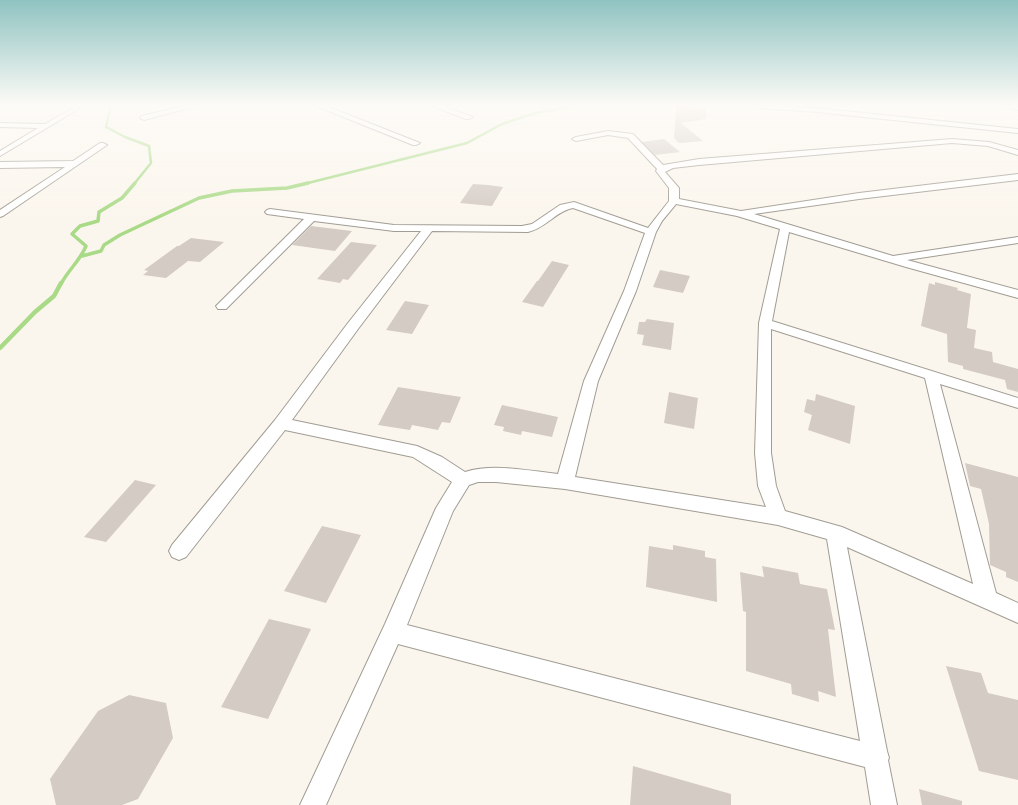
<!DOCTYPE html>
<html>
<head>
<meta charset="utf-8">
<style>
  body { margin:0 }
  canvas { display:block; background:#fbf6ed }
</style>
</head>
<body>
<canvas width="1018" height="805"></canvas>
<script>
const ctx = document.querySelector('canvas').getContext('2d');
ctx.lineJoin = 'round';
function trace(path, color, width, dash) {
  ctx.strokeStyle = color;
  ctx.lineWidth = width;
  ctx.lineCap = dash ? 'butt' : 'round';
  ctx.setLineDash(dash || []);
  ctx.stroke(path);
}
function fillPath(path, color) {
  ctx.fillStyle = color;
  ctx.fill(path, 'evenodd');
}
const streamFar2 = new Path2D(`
  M111,106L106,127L125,137L149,146L151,163L134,184
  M304,184L467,143L502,124L535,113L577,106`);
const streamFar1 = new Path2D(`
  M82,256L101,251L104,245L120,235L199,198L232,191L287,188L308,183
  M61,284C68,270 80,261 86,246L72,234L80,226L98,221L99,212L122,198L135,183`);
const stream = new Path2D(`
  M0,348L35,312L54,296L61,283`);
const building = new Path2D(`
  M676,106L706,108V119L681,123L703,141L679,143L674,138Z
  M664,139L680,152L655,155L642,142Z
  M473,184L488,185L503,187L492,206L460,203Z
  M311,226L352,231L335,251L292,245Z
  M191,238L224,242L200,262L188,261L166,278L143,275L148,271L144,270L177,246H179Z
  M351,242L377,245L348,280L343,279L340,283L317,279Z
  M552,261L569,265L543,307L522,302L537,281H538Z
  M660,270L690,276L683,293L653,287Z
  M935,282L958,288L957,290L971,294L967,328L976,330L974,348L992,352L993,362L1018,369V392L1007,389L1005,380L963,369V366L948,362L947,334L921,326L929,283L935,285Z
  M405,301L429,305L412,334L386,330Z
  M647,319L674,323L671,350L642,345L644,335L637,334L639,322H645Z
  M398,387L461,397L450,423L442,422L438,430L412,425L410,430L378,425Z
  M669,392L698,398L694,429L664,423Z
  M816,394L855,406L850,444L808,430L812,415L804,412L807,399L815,401Z
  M502,405L558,417L552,437L522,431L521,435L503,431L504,427L494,425Z
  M965,463L1018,477V582L1006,577V572L990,565L989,524L981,489L970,486Z
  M135,480L156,485L106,542L84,537Z
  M322,526L361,535L326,603L284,591Z
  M673,545L705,551V557L716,559L717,602L646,587L649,546L673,550Z
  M762,566L798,573L800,584L827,589L835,630L828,629L836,697L818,691L819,702L792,694L791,684L746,671V612L743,611L740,572L764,577Z
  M269,619L311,629L268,719L221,707Z
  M946,666L981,673L988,693L1018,700V780L979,771Z
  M129,695L166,703L173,738L138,799L122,805H56L50,779L98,711Z
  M633,766L731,794V805H630Z
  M919,789L962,801V805H922Z`);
const minor = new Path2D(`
  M184,106H197L144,120L140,118L141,116Z
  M316,106H326L420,143L416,145H413Z
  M432,106H443L473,117L469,119H466Z
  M541,106H551V107L548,109Z
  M757,106L816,108L1018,129V133L816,112L760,108Z
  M1001,106H1018V110Z
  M75,107L80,108L0,156V151L38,128L0,127V123L45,124Z
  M608,131L633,134L663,165L699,159L952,139L989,142L1018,150V155L988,146L952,143L699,165L673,168L665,172L679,188V199L741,211L859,193L1018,174V180L859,199L754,214L893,256L1018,237V243L907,260L1018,290V298L906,267L789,232L772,321L1018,398V408L940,384L996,593L1018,603V623L847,547L887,751L889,758L888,760L897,805H871L865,767L398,644L326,805H300L385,624L436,508L452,482L413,457L285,430L186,557L179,560L172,557L169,551L172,545L275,420L348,323L421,231H394L314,221L226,309H218L216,306L304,219L267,214L265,212L267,210L270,209L394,225L522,226L532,224L560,205L574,202L648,228L669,201V188L656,171L657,169L628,138L608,135L576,141L572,139L576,137ZM676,204L737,216L780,229L759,323L755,453L758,486L766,507L575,477L598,381L636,291L656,232L662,221ZM573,208L645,233L624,291L584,381L558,474C528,471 494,463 465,472L442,457L417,446L292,420L358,329L432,231L528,232C546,228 556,211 573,208ZM771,329L925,378L973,584L842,527L785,511L776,486L771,453ZM478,482H496L565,489L778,525L827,539L860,741L407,625L453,511L469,485Z
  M100,143H103L107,145L3,216L0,217V210L65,167L0,168V162L73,161Z`);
trace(streamFar2, '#a9da87', 2.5);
trace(streamFar1, '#a9da87', 3.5);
trace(stream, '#a9da87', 4.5);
fillPath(building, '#d4cbc4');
trace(minor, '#a19d94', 2);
fillPath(minor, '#fff');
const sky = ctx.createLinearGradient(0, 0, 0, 219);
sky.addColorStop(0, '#8fc3c1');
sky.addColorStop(0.48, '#fdfbf7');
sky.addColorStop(1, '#fdfbf700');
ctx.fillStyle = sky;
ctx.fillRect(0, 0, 1018, 219);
</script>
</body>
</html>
